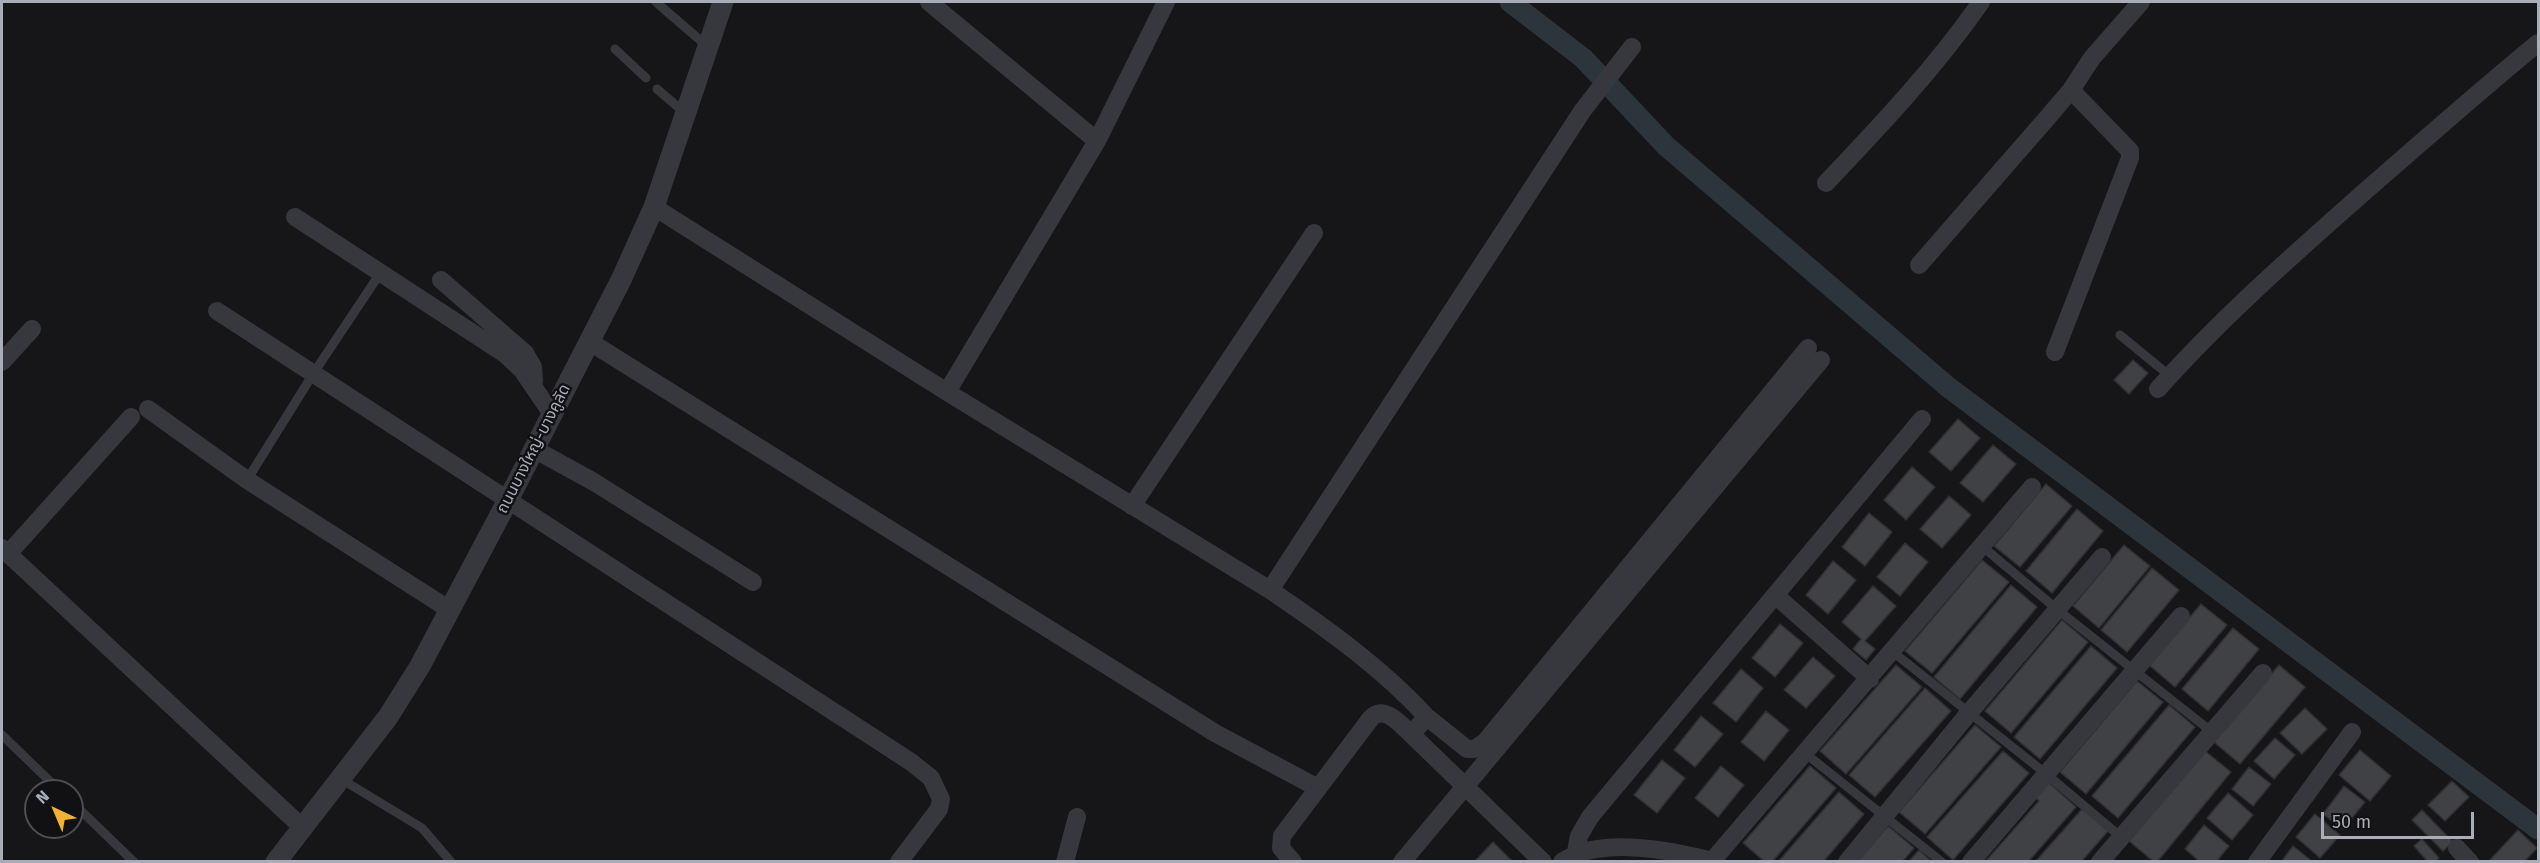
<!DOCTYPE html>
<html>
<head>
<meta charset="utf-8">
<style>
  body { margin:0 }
  #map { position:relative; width:2540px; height:863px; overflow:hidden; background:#161618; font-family:"Fira Sans",sans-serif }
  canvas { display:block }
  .frame { position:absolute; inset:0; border:3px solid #a8adb8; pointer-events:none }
  .north { position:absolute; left:24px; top:779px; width:60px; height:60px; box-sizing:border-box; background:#111113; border:2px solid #4d4f55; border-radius:50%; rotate:316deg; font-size:16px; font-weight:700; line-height:24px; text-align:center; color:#a8adb8 }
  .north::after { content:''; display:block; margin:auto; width:21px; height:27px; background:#f2b134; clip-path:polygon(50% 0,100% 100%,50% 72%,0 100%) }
  .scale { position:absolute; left:2321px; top:812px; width:153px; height:27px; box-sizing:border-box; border:3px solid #a8adb8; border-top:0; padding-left:8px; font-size:18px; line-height:21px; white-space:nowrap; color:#a8adb8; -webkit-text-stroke:4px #111113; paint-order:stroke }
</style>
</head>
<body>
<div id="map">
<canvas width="2540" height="863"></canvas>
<div class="frame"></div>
<div class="north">N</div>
<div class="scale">50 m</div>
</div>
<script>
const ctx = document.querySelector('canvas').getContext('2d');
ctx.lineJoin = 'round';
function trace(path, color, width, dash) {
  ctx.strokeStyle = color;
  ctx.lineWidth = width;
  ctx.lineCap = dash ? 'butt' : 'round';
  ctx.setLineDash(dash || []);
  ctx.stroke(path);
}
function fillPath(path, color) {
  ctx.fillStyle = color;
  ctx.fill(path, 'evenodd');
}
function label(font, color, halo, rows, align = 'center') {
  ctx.font = font + ' "Fira Sans","Noto Sans Thai",sans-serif';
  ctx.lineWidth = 5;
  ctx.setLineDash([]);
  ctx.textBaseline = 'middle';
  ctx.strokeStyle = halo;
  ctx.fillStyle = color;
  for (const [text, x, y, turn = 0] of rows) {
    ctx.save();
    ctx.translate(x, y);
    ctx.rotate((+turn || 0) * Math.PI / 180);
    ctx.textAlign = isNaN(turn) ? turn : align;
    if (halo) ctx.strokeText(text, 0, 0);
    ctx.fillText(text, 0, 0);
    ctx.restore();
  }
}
const canal = new Path2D(`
  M1510,2L1583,58L1666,146L1948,387L2538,829`);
const building = new Path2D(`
  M2133,360L2148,373L2129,394L2114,380Z
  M1958,419L1980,438L1951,471L1929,452Z
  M1993,445L2016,464L1983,502L1960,483Z
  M1912,467L1935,487L1906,520L1884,500Z
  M2046,484L2072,506L2020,567L1994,546Z
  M1949,496L1971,515L1942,548L1920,529Z
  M2077,509L2103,531L2052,593L2026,571Z
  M1869,513L1892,532L1865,566L1842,547Z
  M1905,543L1928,562L1900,596L1877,577Z
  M2124,545L2150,566L2099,628L2073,606Z
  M1982,560L2009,582L1932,673L1905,651Z
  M1833,561L1856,580L1828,614L1806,595Z
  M2152,568L2179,590L2127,652L2101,630Z
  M2011,585L2037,607L1960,699L1934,677Z
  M1873,586L1896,606L1865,641L1875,649L1866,660L1853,649L1861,639L1842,622Z
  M2201,604L2227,625L2175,687L2149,665Z
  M2062,620L2088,642L2011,733L1985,711Z
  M1780,624L1803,643L1775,677L1752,658Z
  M2233,628L2259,649L2208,711L2182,689Z
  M2091,646L2117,668L2040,759L2014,737Z
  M1813,657L1835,676L1806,708L1784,690Z
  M1896,665L1922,687L1846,774L1820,751Z
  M2279,665L2305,687L2240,764L2214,742Z
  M1741,669L1763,688L1736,722L1713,703Z
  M2137,681L2163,702L2086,794L2060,772Z
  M1925,688L1951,711L1875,797L1849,775Z
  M2169,705L2195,727L2118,818L2092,796Z
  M2305,708L2327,729L2302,754L2280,733Z
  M1766,711L1789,730L1764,761L1741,742Z
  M1701,716L1723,734L1695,767L1674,750Z
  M1975,725L2001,747L1925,834L1899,812Z
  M2275,738L2295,755L2274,779L2254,761Z
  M2360,750L2391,776L2370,801L2339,775Z
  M2003,751L2029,773L1953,860L1927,837Z
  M2205,751L2231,772L2157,862H2154L2129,841Z
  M1662,760L1685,778L1657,813L1634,795Z
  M1721,766L1744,785L1718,817L1695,798Z
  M1810,766L1836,788L1772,862H1765L1743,843Z
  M2249,767L2271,784L2253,806L2232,789Z
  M2046,780L2076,807L2028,862H1985L2039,801L2033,795Z
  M2452,781L2469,797L2445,821L2428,805Z
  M2344,786L2365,802L2343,829L2323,814Z
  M1839,792L1864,814L1823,862H1778Z
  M2228,793L2253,815L2232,840L2207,818Z
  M2083,808L2108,831L2081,862H2035Z
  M2422,810L2453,842L2443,851L2412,820Z
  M2315,814L2340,835L2320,858L2296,837Z
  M2204,825L2229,846L2216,862H2200L2185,849Z
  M1888,826L1914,848L1902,862H1857Z
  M2518,830L2537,848L2524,862H2488Z
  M2422,839L2439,858L2435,862H2428L2414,846Z
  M1493,842L1513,862H1474Z
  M2293,846L2313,862H2281Z
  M1919,850L1932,862H1908Z`);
const service = new Path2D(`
  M656,2L708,47
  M615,49L646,78
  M657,89L685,113
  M2120,335L2170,376
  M247,480L313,374L381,272
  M1983,547L2058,610L2212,732
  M1893,652L2045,773L2121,837
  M2,735L60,791
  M1806,754L1942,862
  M341,779L422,828L451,862
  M72,802L134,862`);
const minor = new Path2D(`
  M929,2L1097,141
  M1826,183C1881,125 1935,68 1981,2
  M654,207L947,392L1270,590C1326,628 1381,667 1427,717L1411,734L1543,862
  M295,217L505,354L522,370L552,414
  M1919,265L2048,117L2071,90L2092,58L2141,2
  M441,280L525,353L533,367L534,381
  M217,311L911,762L931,778L941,799L939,809L899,862
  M590,342L1215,733L1318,788
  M2055,352L2130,158V151L2071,90
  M2,362L32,329
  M2158,389C2221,318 2291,257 2362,194C2421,143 2478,92 2538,43
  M947,392L1097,141L1166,2
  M148,409L247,480L450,610
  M534,449L594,482L753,582
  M1132,506L1314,233
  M2,548L303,828
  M8,554L131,417
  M1270,590L1583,110L1632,47
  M1775,595L1870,679
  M1427,717L1467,749H1474L1485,742L1808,348
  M2457,848L2470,862
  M1576,852L1579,836L1590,817L1922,419
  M1065,862L1077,817
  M1293,862L1281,848L1282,836L1371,718C1384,704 1401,725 1411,734
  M1402,862L1821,360
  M1562,862C1600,836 1670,850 1712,861L2032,487
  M1847,862L1968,714L2102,557
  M1971,862L2181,616
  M2100,862L2263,673
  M2257,862L2352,732`);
const tertiary = new Path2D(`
  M276,862L388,717L420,666L508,500L621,280L654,207L723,2`);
const streetNames = [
  ["ถนนบางใหญ่-บางคูลัด",534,449,-63]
];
trace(canal, '#2c353c', 21);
fillPath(building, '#404145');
trace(building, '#303034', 1.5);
trace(service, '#37383d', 9);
trace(minor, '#37383d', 18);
trace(tertiary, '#37383d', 21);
label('16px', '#a8adb8', '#111113', streetNames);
</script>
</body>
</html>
